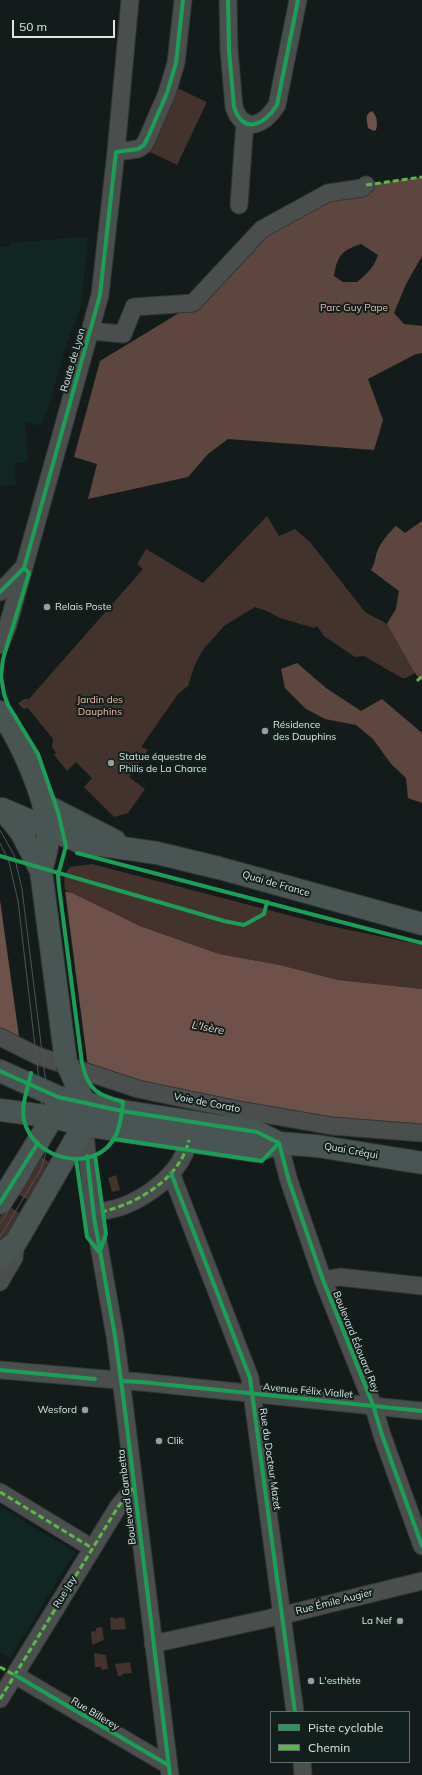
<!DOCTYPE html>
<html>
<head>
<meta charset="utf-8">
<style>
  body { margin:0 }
  #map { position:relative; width:422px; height:1775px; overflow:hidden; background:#141c1b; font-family:Mulish,sans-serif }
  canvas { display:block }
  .legend { position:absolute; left:270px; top:1711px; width:140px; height:52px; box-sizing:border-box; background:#11201d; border:1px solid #626f6c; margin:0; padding:5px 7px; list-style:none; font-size:12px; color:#dce6e3 }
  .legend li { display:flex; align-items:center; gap:8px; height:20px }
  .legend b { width:20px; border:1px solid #626f6c }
  .scale { position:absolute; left:12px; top:20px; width:103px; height:18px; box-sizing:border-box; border:2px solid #dce6e3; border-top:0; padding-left:5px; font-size:12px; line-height:14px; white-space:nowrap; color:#dce6e3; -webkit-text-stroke:3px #11201d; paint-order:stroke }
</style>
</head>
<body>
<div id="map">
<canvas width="422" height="1775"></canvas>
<ul class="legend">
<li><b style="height:5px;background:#1a9f57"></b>Piste cyclable</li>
<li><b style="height:5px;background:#58b947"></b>Chemin</li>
</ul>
<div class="scale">50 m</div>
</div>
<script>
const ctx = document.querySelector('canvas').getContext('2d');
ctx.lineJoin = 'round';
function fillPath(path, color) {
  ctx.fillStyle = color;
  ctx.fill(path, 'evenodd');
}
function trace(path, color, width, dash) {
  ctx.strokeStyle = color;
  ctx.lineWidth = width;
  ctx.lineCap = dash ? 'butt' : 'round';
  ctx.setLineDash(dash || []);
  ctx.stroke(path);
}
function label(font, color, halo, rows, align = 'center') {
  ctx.font = font + ' Mulish,sans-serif';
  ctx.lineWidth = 4;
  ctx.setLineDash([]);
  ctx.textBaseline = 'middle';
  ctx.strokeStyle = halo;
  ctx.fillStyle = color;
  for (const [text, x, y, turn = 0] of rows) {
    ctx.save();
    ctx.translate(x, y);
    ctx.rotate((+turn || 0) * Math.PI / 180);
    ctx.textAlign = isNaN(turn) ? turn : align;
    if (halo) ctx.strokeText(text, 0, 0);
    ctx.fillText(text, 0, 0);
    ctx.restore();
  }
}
const built = new Path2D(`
  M68,238H88L81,306L65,349L48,409L41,426L25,422L28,462L14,463L16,485L0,486V247L10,246V243Z
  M0,1507L75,1552L10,1658L0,1652Z`);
const green = new Path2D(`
  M177,88L207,102L177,165L148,151Z
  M267,516L279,536L295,529L310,542L365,612L387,624L396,609L399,591L371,570C375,564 375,559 377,552C381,542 388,534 396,526L405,533L422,521V681L415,673L406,678H402L364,656L355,657L324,636L317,626L314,628L280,618L267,611L255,607L224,626L202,651L194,667L188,686L178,694L141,747L148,750L129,777L145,789L128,813L114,817L84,787L92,778L76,762L67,771L54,755L56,753L52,747L53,739L28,708L23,709L18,703L24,699H29L143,569L137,564L146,549L203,583Z
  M92,864L330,926L422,945V989L338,980L280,965L219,954L140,926L65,890C64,880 63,875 70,867Z
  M36,1154L53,1164L29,1201L13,1191Z
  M116,1175L120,1190L112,1192L108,1178Z
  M7,1205L20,1213L0,1246V1217Z
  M113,1617L114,1619L124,1617L126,1629L111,1630L110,1618Z
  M102,1627L104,1640L92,1645L91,1632L96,1631V1628Z
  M94,1653L106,1655L108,1669L102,1670L101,1667H95Z
  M130,1662L132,1673L122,1674V1676H118L115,1664Z`);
const forest = new Path2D(`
  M422,177V256L406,284L394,313L404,324L422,326V353L416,354L368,379L383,420L374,450L228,439L208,454L188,477L88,499L97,464L74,457L100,361L202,299L305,199L338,188L388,182ZM361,244L378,255C374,267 367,274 357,282H343L334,276C337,256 342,250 361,244Z
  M422,521V681L415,673L387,624L396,609L399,591L371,570C375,564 375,559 377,552C381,542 388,534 396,526L405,533Z
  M297,663L326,688L361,711L382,699L422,733V803L408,798L406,778L391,764L373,739L356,725L325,719L306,709L285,688L281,669Z`);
const water = new Path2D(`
  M372,111C377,116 378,123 376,130L374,131L368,128C367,120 364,115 372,111Z
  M0,875L17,881L72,893L140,926L219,954L280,965L338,980L422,989V1128L349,1124L127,1083L0,1030Z`);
const pier = new Path2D(`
  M0,873L18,879L65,890L88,1067L20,1044L0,900Z`);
const minor = new Path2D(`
  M228,0L229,50L234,107C244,136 265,124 277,105L298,0
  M116,152L138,149L144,145L148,137L167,93L176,63L183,0
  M239,205L245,122
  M90,331L123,334L134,307L193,303L262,229L328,193L362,188L366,185
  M0,592L22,569
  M0,645L8,625L100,295L116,152L130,0
  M0,1037L38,1056L138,1089L234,1109L332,1126L422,1133
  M84,1125L94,1217L115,1336L124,1403L170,1775
  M279,1143L289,1181L323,1280L373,1405L382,1435L422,1546
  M171,1173L250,1378L295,1712
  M94,1212C133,1210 180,1179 189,1140
  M323,1280L340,1277L422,1286
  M0,1282L14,1258L16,1242
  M0,1370L141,1382L422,1411
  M0,1492L92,1548
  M153,1644L271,1618L282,1614L292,1613L422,1581
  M15,1675L168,1765
  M0,1699L118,1507L134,1487
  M302,1762L303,1775`);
const major = new Path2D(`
  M0,712C20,738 45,795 48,829C49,844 45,857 41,871
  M43,804L115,841
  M2,809L80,842L157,853L219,868L422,924
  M4,811L21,832L41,871L66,1062
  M0,1071L58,1097L122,1111L257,1132L279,1143L317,1146L422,1163
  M0,1110L53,1117L84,1125L255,1151L279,1143
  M0,1203L53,1117L56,1105
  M0,1259L5,1251L16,1242L84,1125V1103L71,1072`);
const tram = new Path2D(`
  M0,830L14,855L22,889L50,1117L49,1142L41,1169L0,1237
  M0,843L9,862L18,901L44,1123C43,1165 20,1191 0,1224`);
const majorBridge = new Path2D(`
  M66,1062L71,1072`);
const quiet = new Path2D(`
  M366,185L422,177
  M417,681L422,676
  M101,1212C137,1204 180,1179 189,1140
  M0,1492L92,1548
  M0,1667L18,1677
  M0,1699L118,1507L134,1487`);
const cycleway = new Path2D(`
  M228,0L229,50L234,107C244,136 265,124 277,105L298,0
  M24,568L29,573L3,659L1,676L4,694L8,705L38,754L58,812L66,846L58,875L59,887L82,1063C88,1090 97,1095 123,1102C122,1113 121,1125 116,1135C97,1175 33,1161 24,1120C21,1102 28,1090 31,1073
  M0,592L24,568L100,295L116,152L138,149L144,145L148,137L167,93L176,63L183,0
  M77,853L422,943
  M0,856L224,921L244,925L264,914L267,902
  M0,1071L58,1097L122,1111L257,1132L279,1143
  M114,1139L262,1161L279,1143
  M279,1143L289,1181L323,1280L373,1405L382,1435L422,1546
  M95,1155L106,1234L100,1251
  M87,1156L94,1217L115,1336L124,1403L170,1775
  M76,1159L87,1237L100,1253
  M171,1173L250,1378L295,1712
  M0,1203L38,1143
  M0,1370L95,1379
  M121,1381L141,1382L422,1411
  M15,1675L168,1765`);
const markers = [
  [47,607,4,"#969f9d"],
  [265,731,4,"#969f9d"],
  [111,763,4,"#969f9d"],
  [85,1410,4,"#969f9d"],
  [159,1441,4,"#969f9d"],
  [400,1621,4,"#969f9d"],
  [311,1681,4,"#969f9d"]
];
const parkNames = [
  ["Parc Guy Pape",354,308],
  ["Jardin des",100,700],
  ["Dauphins",100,712]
];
const streetNames = [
  ["Route de Lyon",73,360,-74],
  ["Quai de France",276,884,16],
  ["Voie de Corato",207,1103,11],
  ["Quai Créqui",351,1151,10],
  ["Boulevard Édouard Rey",356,1342,68],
  ["Avenue Félix Viallet",308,1391,5],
  ["Rue du Docteur Mazet",270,1459,82],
  ["Boulevard Gambetta",127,1497,-97],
  ["Rue Jay",65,1592,-59],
  ["Rue Émile Augier",334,1602,-14],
  ["Rue Billerey",95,1714,31]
];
const poiNames = [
  ["Relais Poste",55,607],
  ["Résidence",273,725],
  ["des Dauphins",273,737],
  ["Statue équestre de",119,757],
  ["Philis de La Charce",119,769],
  ["Wesford",77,1410,"right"],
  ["Clik",167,1441],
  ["La Nef",392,1621,"right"],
  ["L'esthète",319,1681]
];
const waterNames = [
  ["L'Isère",208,1028,11]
];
fillPath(built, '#112723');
fillPath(green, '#44322d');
fillPath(forest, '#5e463e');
fillPath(water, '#6e524a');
fillPath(pier, '#141c1b');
trace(minor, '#313735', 19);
trace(major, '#313735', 24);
trace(minor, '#4a4f4e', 17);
trace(major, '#495553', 22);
trace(tram, '#505554', 1);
trace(majorBridge, '#313735', 24, []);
trace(majorBridge, '#495553', 22);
trace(quiet, '#58b947', 3, [6, 3]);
trace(cycleway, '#1a9f57', 4);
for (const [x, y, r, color] of markers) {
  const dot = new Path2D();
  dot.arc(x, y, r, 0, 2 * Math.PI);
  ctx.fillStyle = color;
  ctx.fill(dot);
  trace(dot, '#11201d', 1.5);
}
label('10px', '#f3b7a7', '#11201d', parkNames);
label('10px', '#dce6e3', '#11201d', streetNames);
label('10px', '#dce6e3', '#11201d', poiNames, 'left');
label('italic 11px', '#fdcbbe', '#11201d', waterNames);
</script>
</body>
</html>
